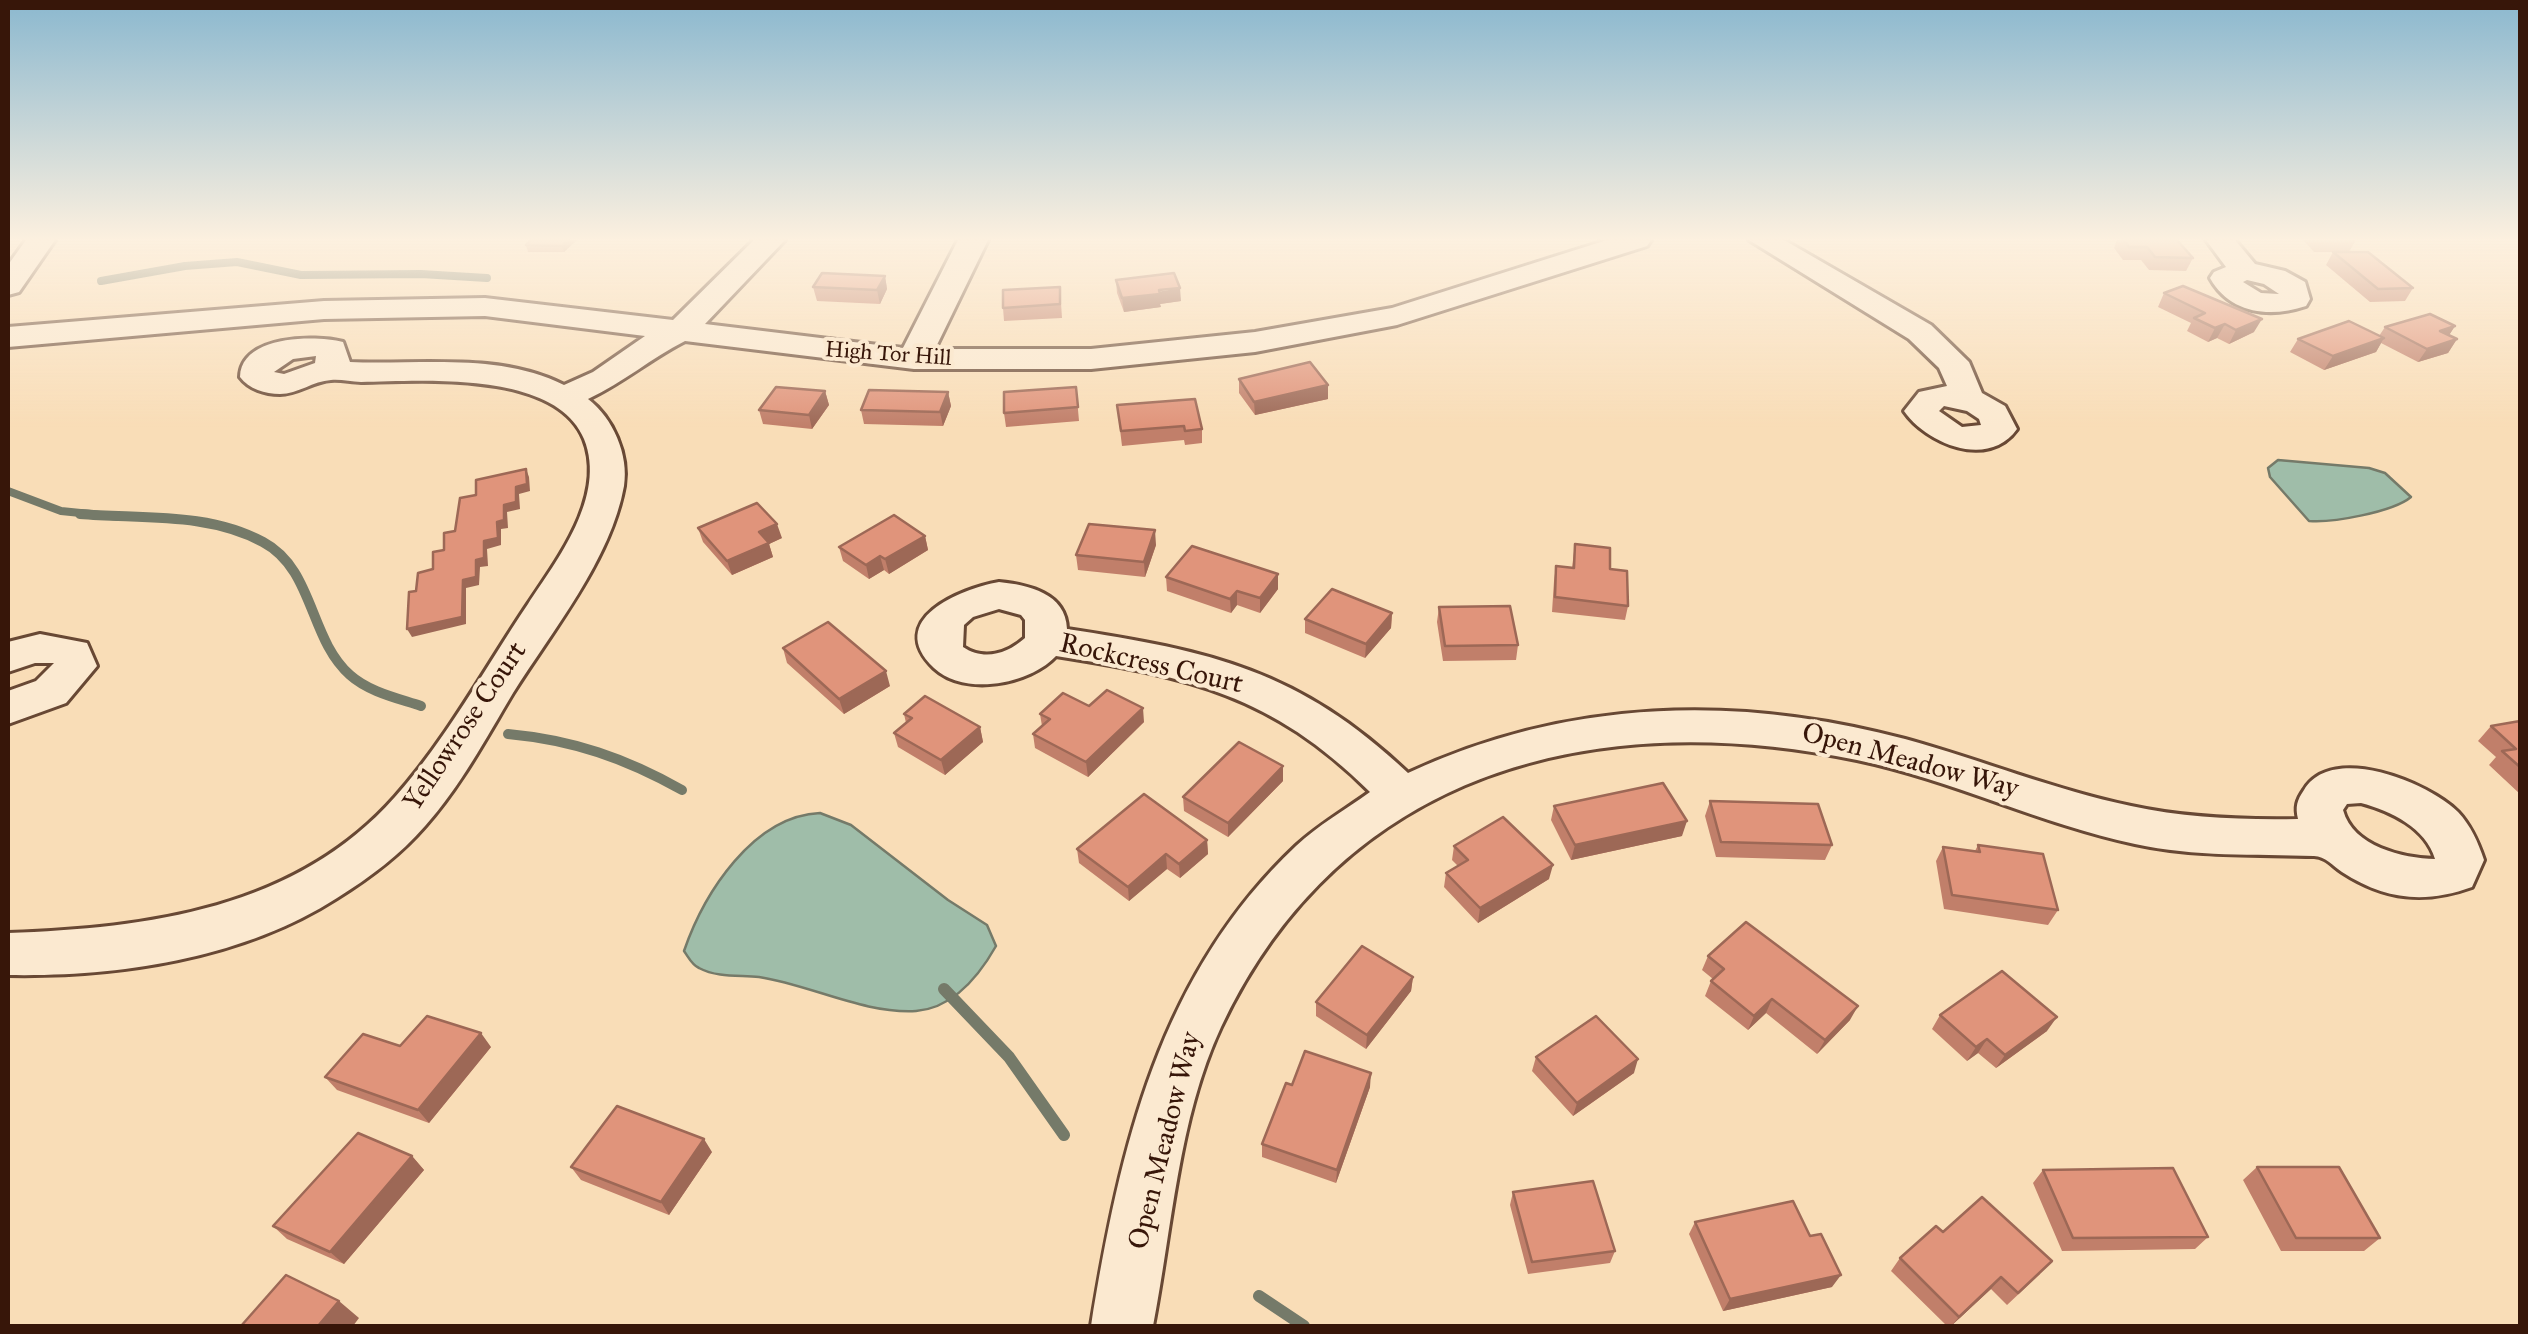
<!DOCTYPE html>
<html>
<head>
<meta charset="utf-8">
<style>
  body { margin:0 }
  #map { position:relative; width:2528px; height:1334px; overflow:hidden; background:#f9ddb7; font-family:"IM FELL Great Primer",serif }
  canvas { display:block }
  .frame { position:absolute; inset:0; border:10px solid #371609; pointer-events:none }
</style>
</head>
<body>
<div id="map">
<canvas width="2528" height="1334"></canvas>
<div class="frame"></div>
</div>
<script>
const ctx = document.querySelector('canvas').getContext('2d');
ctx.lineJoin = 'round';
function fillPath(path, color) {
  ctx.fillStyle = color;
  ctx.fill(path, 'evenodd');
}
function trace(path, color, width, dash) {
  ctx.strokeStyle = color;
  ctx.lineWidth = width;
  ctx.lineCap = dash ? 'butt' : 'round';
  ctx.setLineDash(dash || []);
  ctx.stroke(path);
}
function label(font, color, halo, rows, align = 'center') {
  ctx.font = font + ' "IM FELL Great Primer",serif';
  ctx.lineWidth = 8;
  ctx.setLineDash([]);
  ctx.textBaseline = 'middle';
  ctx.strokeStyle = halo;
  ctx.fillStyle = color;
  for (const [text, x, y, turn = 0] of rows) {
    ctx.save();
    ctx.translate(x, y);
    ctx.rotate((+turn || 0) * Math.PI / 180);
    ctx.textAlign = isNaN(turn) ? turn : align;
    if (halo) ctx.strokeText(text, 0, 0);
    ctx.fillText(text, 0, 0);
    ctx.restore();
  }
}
const water = new Path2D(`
  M2278,460L2369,468L2385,473L2411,497C2393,512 2332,523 2309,521L2270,477L2268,468Z
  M820,813L851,825L948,900L987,925L996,946C979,976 954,1008 916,1011C864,1014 811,985 759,977C739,975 718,978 699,968C692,965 689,958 684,951C704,893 753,816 820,813Z`);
const streamFar2 = new Path2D(`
  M101,281L185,266L237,262L301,275L421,274L487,278
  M8,491L61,511L120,517`);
const streamFar1 = new Path2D(`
  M80,514C141,519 208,512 263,542C314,569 309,639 350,675C369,692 397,698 421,706
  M508,734C573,740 625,758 682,790`);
const stream = new Path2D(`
  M944,989L1009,1057L1064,1135
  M1259,1296L1304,1326`);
const minor = new Path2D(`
  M26,240H55L19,292L8,295V265Z
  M754,240H785L705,324L903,348L958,240H988L935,349H1091L1255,332L1392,308L1607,240H1651L1647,246L1397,325L1255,352L1091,369H914L685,341C651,358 623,383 588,399C613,418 629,455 624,486C611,559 552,631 513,693C486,738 460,787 425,826C400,855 369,878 337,898C242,959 118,977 8,975V933C148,928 296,909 395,797C446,740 485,668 528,604C557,560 607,496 584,439C556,370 420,381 361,382C351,382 341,379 331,380C313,381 298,394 280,394C265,394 249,389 240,377C241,335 315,335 343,342L350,362C420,365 499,352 564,385L593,372L645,336L485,316L324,319L8,347V327L324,301L485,298L673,320ZM316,356L315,363L284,374L274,372L293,359Z
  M1749,240H1784L1931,325L1969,362L1982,393L2005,406L2017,429C1988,470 1926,443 1904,411L1919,392L1947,386L1939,368L1909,339ZM1944,406L1967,411L1979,419L1981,425L1962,427L1939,411Z
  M2206,240H2235L2255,264L2285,271L2305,282L2310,299L2306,306C2270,318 2230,314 2210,278L2214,272L2226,267ZM2247,280L2264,284L2279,294L2261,293L2243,282Z
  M999,582C1028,585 1066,593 1067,629C1211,651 1299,670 1408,773C1566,699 1737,694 1905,739C1981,760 2055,790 2131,806C2186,818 2243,820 2298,819C2295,807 2297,800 2304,790C2332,743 2429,783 2458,812C2471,826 2478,842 2484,860L2472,887C2425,904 2385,900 2342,872C2333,866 2325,856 2314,856C2254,854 2195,857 2135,844C2041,824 1952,780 1857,760C1596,706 1343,769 1221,1027C1178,1119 1172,1229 1153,1326H1091C1120,1148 1159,975 1296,846C1317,826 1345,810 1370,792C1271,694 1189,677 1056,656C1030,684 965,697 934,668C884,620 960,589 999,582ZM999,609L1021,615L1025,620V638C1007,654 984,661 963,647L964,625L973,617ZM2361,803C2391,811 2426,828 2435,859C2403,858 2353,847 2343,810L2347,804Z
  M40,634L87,643L97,666L66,703L8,724V691L36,681L54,663H35L8,672V642Z`);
const wall = new Path2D(`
  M531,240H577L564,252H528L526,245Z
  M2117,240H2177L2193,258L2186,271L2149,270L2141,260H2123L2114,248Z
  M2303,240H2356L2349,252L2413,288L2405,301L2370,302L2326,265L2333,252H2314Z
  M885,276L887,289L880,304L817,301L813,287Z
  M1116,280L1181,301L1160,304L1161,307L1124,312L1117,293Z
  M1060,287L1062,318L1004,321L1003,308Z
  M2164,293L2254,332L2229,344L2217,338L2208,342L2187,331L2191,323L2158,307Z
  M2455,326L2449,335L2457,339L2448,353L2418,362L2381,343L2376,352L2324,370L2290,352L2298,339L2379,336L2385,327Z
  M1239,379L1328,385V399L1255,415L1239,393Z
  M1076,387L1079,421L1006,427L1004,413Z
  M825,391L829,405L812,429L763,424L759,410Z
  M948,392L951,406L943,426L864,424L861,410Z
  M1117,405L1202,429V443L1185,445L1184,440L1122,446Z
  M698,528L782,538L769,544L773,557L732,575L703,542Z
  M925,536L928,550L889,574L884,570L869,579L843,561L839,547Z
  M1575,544L1610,569L1628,606L1625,620L1552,612L1554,581L1556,566L1572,568Z
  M1156,545L1145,577L1078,570L1076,555Z
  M1166,577L1278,589L1260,613L1237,605L1231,613L1167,591Z
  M1439,607L1518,645L1516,660L1443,661L1437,622Z
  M1392,613L1391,628L1365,658L1305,633V619Z
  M783,648L890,686L844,714L787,663Z
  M1089,706L1144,722L1088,777L1035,748L1033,734L1042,726L1040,714Z
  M904,714L980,727L983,742L945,775L898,747L894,733L906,723Z
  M2520,721V794L2489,765L2496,757L2478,741L2491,726Z
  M1283,781L1228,837L1184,811L1183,797Z
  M1710,801L1832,845L1825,860L1716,857L1705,816Z
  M1554,806L1682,836L1571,860L1551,820Z
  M1207,840L1208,854L1180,878L1167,869L1129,901L1079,863L1077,849Z
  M1978,845L2058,910L2048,925L1944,909L1936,861L1943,847L1975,851Z
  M1454,846L1549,879L1478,923L1444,887L1446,873L1458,866L1452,860Z
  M1708,956L1850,1020L1817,1054L1766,1013L1748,1030L1705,996L1711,981L1713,979L1702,970Z
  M1413,977L1411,991L1366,1049L1316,1016V1002Z
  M1940,1015L2047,1031L1996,1068L1978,1053L1967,1061L1932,1029Z
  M400,1046L491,1047L429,1123L337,1090L325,1077Z
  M1536,1057L1634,1073L1573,1116L1532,1071Z
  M1292,1085L1370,1087L1336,1183L1262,1157V1144Z
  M712,1152L669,1215L581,1180L571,1167Z
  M412,1156L424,1170L344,1264L287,1239L273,1226Z
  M2257,1167L2380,1238L2364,1251H2281L2243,1180Z
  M2043,1170L2208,1237L2195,1249L2062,1251L2033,1183Z
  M1513,1192L1615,1251L1610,1263L1528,1274L1510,1205Z
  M1695,1222L1810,1236L1832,1287L1723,1311L1689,1234Z
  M1943,1232L2040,1274L2007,1305L1991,1289L1951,1326H1947L1891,1271L1900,1258Z`);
const shadedWall = new Path2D(`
  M568,240H577L564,252L562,246Z
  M885,276L887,289L880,304L877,290Z
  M1180,288L1181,301L1160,304L1161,307L1124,312L1122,298Z
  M2262,319L2254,332L2229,344L2236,330Z
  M2225,324L2217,338L2208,342L2215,328Z
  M2455,326L2446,340L2440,331Z
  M2384,338L2376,352L2324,370L2333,356Z
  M2457,339L2448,353L2418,362L2427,349Z
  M1328,385V399L1255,415L1254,402Z
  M825,391L829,405L812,429L809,415Z
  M948,392L951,406L943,426L940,412Z
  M526,469L529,477L530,491L519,494L520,509L507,512L508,528L501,529V545L487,549L488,566L480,567L479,585L466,588V624L412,637L407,629L463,580L476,560L484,541L497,522L504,505Z
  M777,524L782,538L769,544L773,557L732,575L727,561L759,532Z
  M1155,530L1156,545L1145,577L1144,562Z
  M925,536L928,550L889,574L885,559Z
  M880,556L884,570L869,579L866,565Z
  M1278,574V589L1260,613V598Z
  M1237,591V605L1231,613L1230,599Z
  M1392,613L1391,628L1365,658L1366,644Z
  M886,671L890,686L844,714L839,699Z
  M1143,708L1144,722L1088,777L1086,762Z
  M980,727L983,742L945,775L941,760Z
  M1283,766V781L1228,837V823Z
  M1687,821L1682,836L1571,860L1575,845Z
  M1207,840L1208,854L1180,878L1179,864Z
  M1166,854L1167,869L1129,901L1128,887Z
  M1553,865L1549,879L1478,923L1480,908Z
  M1413,977L1411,991L1366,1049L1367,1035Z
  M1772,999L1766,1013L1748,1030L1754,1016Z
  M1858,1006L1850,1020L1817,1054L1825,1040Z
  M2057,1017L2047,1031L1996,1068L2005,1055Z
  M481,1033L491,1047L429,1123L418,1110Z
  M1987,1039L1978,1053L1967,1061L1976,1047Z
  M1638,1059L1634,1073L1573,1116L1577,1103Z
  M1371,1073L1370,1087L1336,1183L1337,1170Z
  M704,1139L712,1152L669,1215L661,1202Z
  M412,1156L424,1170L344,1264L330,1252Z
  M1841,1275L1832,1287L1723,1311L1730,1299Z
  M2001,1277L1991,1289L1951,1326L1959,1317Z
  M339,1301L359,1318L353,1326H318Z`);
const building = new Path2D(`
  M531,240H568L562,246L526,245Z
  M2124,240H2177L2193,258L2155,257L2147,247H2129Z
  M2333,252H2368L2413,288L2378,289Z
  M822,273L885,276L877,290L813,287Z
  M1174,273L1180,288L1159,290L1160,294L1122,298L1116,280Z
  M2183,286L2262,319L2236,330L2225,324L2215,328L2194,318L2205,313L2164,293Z
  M1060,287V304L1003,308V290Z
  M2430,314L2455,326L2440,331L2457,339L2427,349L2385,327Z
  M2349,321L2384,338L2333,356L2298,339Z
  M1310,362L1328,385L1254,402L1239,379Z
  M776,387L825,391L809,415L759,410Z
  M1076,387L1078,407L1004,413V392Z
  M869,390L948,392L940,412L861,410Z
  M1195,399L1202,429L1185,431L1184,426L1121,431L1117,405Z
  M526,469L527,484L516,487V502L504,505V520L497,522L498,538L484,541V558L476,560V577L463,580L462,617L407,629L409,592L416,591L418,573L433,569V552L444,550V533L455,531L460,498L476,495V480Z
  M757,503L777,524L759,532L769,543L727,561L698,528Z
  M894,515L925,536L885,559L880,556L866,565L839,547Z
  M1089,524L1155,530L1144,562L1076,555Z
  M1575,544L1610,548V569L1627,571L1628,606L1555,597L1556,566L1574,568Z
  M1192,546L1278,574L1260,598L1237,591L1230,599L1166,577Z
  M1332,589L1392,613L1366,644L1305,619Z
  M1510,606L1518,645L1445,646L1439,607Z
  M828,622L886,671L839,699L783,648Z
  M1107,690L1143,708L1086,762L1033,734L1050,719L1040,714L1063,693L1089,706Z
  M925,696L980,727L941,760L894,733L912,718L904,714Z
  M2520,721V767L2502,751L2516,749L2491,726Z
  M1239,742L1283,766L1228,823L1183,797Z
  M1663,783L1687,821L1575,845L1554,806Z
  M1144,794L1207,840L1179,864L1166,854L1128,887L1077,849Z
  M1710,801L1818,804L1832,845L1721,842Z
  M1503,817L1553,865L1480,908L1446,873L1468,860L1454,846Z
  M1978,845L2043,854L2058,910L1952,895L1943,847L1980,852Z
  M1746,922L1858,1006L1825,1040L1772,999L1754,1016L1711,981L1724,969L1708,956Z
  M1362,946L1413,977L1367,1035L1316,1002Z
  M2002,971L2057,1017L2005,1055L1987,1039L1976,1047L1940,1015Z
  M427,1016L481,1033L418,1110L325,1077L363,1034L400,1046Z
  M1596,1016L1638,1059L1577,1103L1536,1057Z
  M1305,1051L1371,1073L1337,1170L1262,1144L1286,1083L1292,1085Z
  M617,1106L704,1139L661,1202L571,1167Z
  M358,1133L412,1156L330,1252L273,1226Z
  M2257,1167H2339L2380,1238H2296Z
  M2173,1168L2208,1237L2073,1238L2043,1170Z
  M1593,1181L1615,1251L1532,1262L1513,1192Z
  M1982,1197L2052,1261L2018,1293L2001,1277L1959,1317L1900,1258L1936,1226L1943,1232Z
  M1793,1201L1810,1236L1821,1234L1841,1275L1730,1299L1695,1222Z
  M286,1275L339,1301L318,1326H241Z`);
const farStreetnames = [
  ["High Tor Hill",888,355,4]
];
const streetNames = [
  ["Rockcress Court",1151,665,13],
  ["Yellowrose Court",466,727,-56],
  ["Open Meadow Way",1910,762,15],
  ["Open Meadow Way",1166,1141,-76]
];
fillPath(water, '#9fbda9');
trace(water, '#757a69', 2.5);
trace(streamFar2, '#757a69', 8);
trace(streamFar1, '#757a69', 10);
trace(stream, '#757a69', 12);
trace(minor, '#684834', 6);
fillPath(minor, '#fbe9d0');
fillPath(wall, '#c17f6a');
fillPath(shadedWall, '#9d6856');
fillPath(building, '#e0947b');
trace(building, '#9d6856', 2.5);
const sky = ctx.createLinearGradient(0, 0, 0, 427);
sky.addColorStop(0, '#8bb8cf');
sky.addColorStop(0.56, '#fcf0df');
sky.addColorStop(1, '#fcf0df00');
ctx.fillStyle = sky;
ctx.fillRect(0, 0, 2528, 427);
label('22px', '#371609', '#fbe9d0', farStreetnames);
label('28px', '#371609', '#fbe9d0', streetNames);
</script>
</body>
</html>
